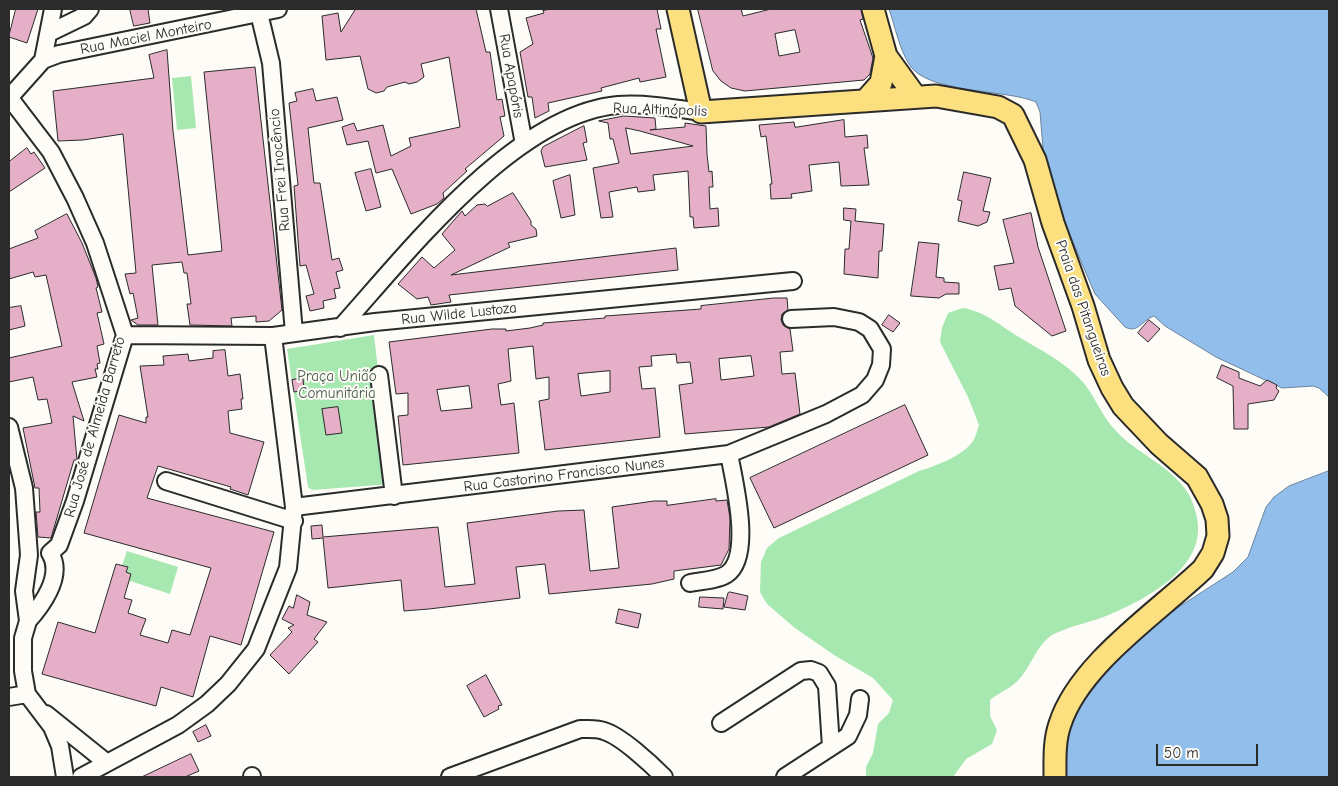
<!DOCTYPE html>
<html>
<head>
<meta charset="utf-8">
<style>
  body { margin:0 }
  #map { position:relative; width:1338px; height:786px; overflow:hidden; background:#fdfcf7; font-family:"Comic Neue",sans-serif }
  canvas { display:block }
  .frame { position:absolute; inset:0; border:10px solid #2b2b2b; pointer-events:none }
  .scale { position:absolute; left:1156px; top:744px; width:102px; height:22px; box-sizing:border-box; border:2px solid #2b2b2b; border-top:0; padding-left:6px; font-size:15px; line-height:18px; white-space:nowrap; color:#2b2b2b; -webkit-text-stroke:4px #fdfcf7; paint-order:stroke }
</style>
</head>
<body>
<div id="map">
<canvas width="1338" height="786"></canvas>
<div class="frame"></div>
<div class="scale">50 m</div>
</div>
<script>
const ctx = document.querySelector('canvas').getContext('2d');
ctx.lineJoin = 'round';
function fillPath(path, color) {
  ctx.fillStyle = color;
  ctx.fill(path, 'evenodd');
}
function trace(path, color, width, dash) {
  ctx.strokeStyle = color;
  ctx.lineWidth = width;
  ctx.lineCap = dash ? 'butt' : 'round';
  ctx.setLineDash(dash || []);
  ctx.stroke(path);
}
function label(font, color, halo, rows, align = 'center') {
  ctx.font = font + ' "Comic Neue",sans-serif';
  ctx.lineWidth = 4;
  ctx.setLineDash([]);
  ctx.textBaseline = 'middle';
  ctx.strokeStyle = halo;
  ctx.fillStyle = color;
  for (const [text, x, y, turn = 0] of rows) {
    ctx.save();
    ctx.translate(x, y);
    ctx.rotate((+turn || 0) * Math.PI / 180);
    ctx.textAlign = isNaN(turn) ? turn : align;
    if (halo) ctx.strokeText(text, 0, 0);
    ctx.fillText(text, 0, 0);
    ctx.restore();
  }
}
const green = new Path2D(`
  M191,76L196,128L177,130L172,78Z
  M963,308C986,312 999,325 1019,337C1042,351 1065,362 1083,382C1093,394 1100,411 1110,424C1131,452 1169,463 1188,493C1192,499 1194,507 1196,514C1210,565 1150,597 1111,614C1093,622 1072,625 1054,634C1035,644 1031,671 1014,684C1007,690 997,694 990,700V716L997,730L992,744L966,759L953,777H866V767L873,753L878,724L889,713L893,700L873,678L834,655L795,628L767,604L760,592L761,562L767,548L779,538L919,471C936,466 963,456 973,441C976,437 977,430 979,425L968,397L940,342L942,328L948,313Z
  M374,335L391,484L312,490L308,487L287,349Z
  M127,551L178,567L170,594L118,577Z`);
const water = new Path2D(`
  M889,9H1329V397L1319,388L1313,386L1282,388L1216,357L1165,326L1154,316C1142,320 1138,334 1125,327L1095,294L1055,200L1044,160L1040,112L1036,102C1007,89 926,94 909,64C899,48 895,26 889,9Z
  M1329,471V777H1063L1067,728L1082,692L1151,625L1233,572L1248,557L1266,507L1274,497L1289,486Z`);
const building = new Path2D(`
  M16,9H38L27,43L9,37Z
  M130,9H148L150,23L134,26Z
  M358,9H476L486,52H490L497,100L502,99L505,116L500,117L504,136L465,169L467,171L443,193L444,198L437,204L411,214L392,169L376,173L368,141L347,145L342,127L354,123L357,131L383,125L391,156L411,146L409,138L460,127L449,57L421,64L424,77L417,82L409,84L405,82L387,87L384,91L376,93L368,89L360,56L326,60L322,16L338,13L341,32L355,10Z
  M551,9H657L661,29H656L666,77L640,82L639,78L601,88L602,91L548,103L549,111L535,118L532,97H528L520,52L533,44L526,18L544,13L543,11Z
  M698,9H741L743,16L771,9H861L863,19L860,20L873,58L870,74L864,80L799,86L745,91L731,88L721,81L713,71ZM795,30L800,52L779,56L775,34Z
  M167,50L173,131L188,255L222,251L204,72L255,67L282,310L269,321L256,322V316L231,318L232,326L190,325L187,304H191L187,273H184L182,262L152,265L158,325H138L131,320L138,318L133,293L130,294L125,274L136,273L123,134L83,140L58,141L53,91L154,78L149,55Z
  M313,89L316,101L337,97L343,120L308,128L314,183H320L332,260L339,258L343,270L336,272L340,288L334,289L336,298L323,301L324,308L310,311L306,296L314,294L306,265L300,266L294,186L298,185L289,103L297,101L295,93Z
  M624,116L655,118L656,129L650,130L685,127V123L706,126L707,154L709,172L712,171L713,187H709L710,209L718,208L719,226L694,228L693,217H690L688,171L653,175L655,190L638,192L637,187L609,192L613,217L601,218L593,168L619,163L613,139H610L608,123L599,121ZM626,128L640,131L693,146L631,154Z
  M844,120L845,137L867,135L868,148H864L869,185L841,186L839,162L809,165L812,191L791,194L792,198L771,199L770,184H772L766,136L761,137L759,125L794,122L795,127Z
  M584,126L587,142L583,143L587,160L545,167L541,151L543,147Z
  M27,148L31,154L34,152L45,168L9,192V162Z
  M371,169L381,207L366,211L355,173Z
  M964,172L991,178L983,211L990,212L987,222L978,226L958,221L962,201L958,200Z
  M570,175L575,215L561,218L553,181Z
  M513,193L531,221V225L536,229L537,236L508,243L510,247L451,275L676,248L678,270L449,295L451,302L431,305L428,297L417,299L398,284L422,257L434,268L455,250L442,234L462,211L465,216L477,205L485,204L487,206Z
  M844,208L856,209L855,221L884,224L882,251H879L878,278L844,274L845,249H849L851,221L844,220Z
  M1031,213L1038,247L1066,331L1052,336L1015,306L1011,288L999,290L994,266L1014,263L1003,220Z
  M67,214L82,243L96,278L98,287L96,288L102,312L97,313L104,344L97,346L100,363L97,364L98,369H95L97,377L72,382L84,421L73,416L77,460H74L51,538L38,537L36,512H40L39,488H35L23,428L52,423L47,399L38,400L33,377L9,382V358L62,346L46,275L35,277L33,272L9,279V249L38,238L35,231Z
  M919,242L939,244L936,277L944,278V282L959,283V294H946L939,298L911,296Z
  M774,298H787L788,310L782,314L781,320L783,325L790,329L793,351L780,352L782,374L795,373L800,414L769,427L685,434L679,385L693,383L690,362L677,363L676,354L651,356L652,366L639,367L642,389L655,388L660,437L545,450L539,401L549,399V377L536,379L533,346L508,349L511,381L498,384L501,405L514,403L519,453L403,465L398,416L408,415V393L396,394L389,342L492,329H506V331L530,328L543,325V323L605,318V316L701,309V306ZM751,356L754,376L721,380L719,359ZM610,371V392L581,396L578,374ZM469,386L472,408L441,411L437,390Z
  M21,306L25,326L9,330V308Z
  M889,315L900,323L893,332L882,325Z
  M1149,320L1160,329L1148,342L1138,333Z
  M225,350L228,376L240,374L243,399H241L242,409L228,411L230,433L264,442L248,495L230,489L231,487L158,466L147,498L274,532L241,645L210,636L193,697L161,687L156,706L42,674L58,622L95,633L116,564L128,567L126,572L131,574L124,598L132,600L128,613L146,619L140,635L168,643L172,630L190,635L211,568L84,533L119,415L146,423V417H148L140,366L164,365L163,356L188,354L189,361L213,358V351Z
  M1222,365L1239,372V378L1260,386L1267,380L1277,385L1276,388L1279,391L1274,400L1248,404V429H1234L1233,386L1217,378Z
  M303,378L304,390L294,392L292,380Z
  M905,405L928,455L774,528L750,478Z
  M338,407L342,433L326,435L322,409Z
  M716,499V501L727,500L730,518L729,549L721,565L674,571V579L652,584L549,594L545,564L516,567L520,598L429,609L404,611L401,580L328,588L323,538L312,539L311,526L322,525L323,537L438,527L445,587L475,584L467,523L558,511L584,510L590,571L619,568L612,507L654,501H667V505Z
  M730,592L748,596L745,610L724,607L728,593Z
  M297,595L310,602L307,615L327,622L314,639L318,642L289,674L270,655L292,632L288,628L294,625L282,619L289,606L293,608Z
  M700,597L724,598L723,609L699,607Z
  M619,609L641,614L638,628L616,623Z
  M486,675L502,705L498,706L499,709L484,717L467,686Z
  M206,725L211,736L198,742L193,732Z
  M191,754L199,771L185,777H142Z`);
const minor = new Path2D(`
  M258,9L271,63L294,333
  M499,9L524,144
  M49,33L84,16L90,9
  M43,60L59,54L278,9
  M9,97L51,152L75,198L95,243L125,335L75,501L59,545L50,553
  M9,98L43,60L53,9
  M340,328C406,255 514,114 618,105C645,103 674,108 701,112
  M125,335L273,336L375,322L793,281
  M379,375L394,496
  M9,427L24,488L29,555L24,591L28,621L23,638V671L27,694L52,727L60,746L65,777
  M166,481L294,521
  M294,507L729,454L826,414L862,395L875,380L881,365L882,349L870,329L859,322L834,317L791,319
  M690,583C701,581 718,580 727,574C753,556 734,481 729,454
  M28,621C42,605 64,575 50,553
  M9,697L27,694
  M46,714L107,763
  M721,723L801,671L811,670L819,673L827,686L831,747
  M81,777L178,725L207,704L228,684L256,649L288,568L294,507L273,336
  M252,777V776
  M450,777L580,729C588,729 597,728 604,731C621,736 651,764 664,777
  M785,777L848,736L858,715L860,699`);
const major = new Path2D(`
  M678,9L701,112L936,96L998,107L1013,115L1035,160L1053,223L1083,306L1099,360L1112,388L1123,406L1159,444L1197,477L1212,504L1217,519L1218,536L1213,553L1203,569C1158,612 1079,664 1060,724C1054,741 1055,760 1055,777
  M873,9L886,56L915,96
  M865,101L881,83L886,56`);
const streetNames = [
  ["Rua Maciel Monteiro",146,37,-11],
  ["Rua Apapóris",511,76,80],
  ["Rua Altinópolis",660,110,2],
  ["Rua Frei Inocêncio",280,170,-95],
  ["Praia das Pitangueiras",1083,308,71],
  ["Rua Wilde Lustoza",459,314,-6],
  ["Rua José de Almeida Barreto",95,427,-74],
  ["Rua Castorino Francisco Nunes",564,475,-7]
];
const parkNames = [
  ["Praça União",337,377],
  ["Comunitária",337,394]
];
fillPath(green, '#a7e7b0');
fillPath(water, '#92beeb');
trace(water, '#69839e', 1);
fillPath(building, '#e5afc7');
trace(building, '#2b2b2b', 1);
trace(minor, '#2b2b2b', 20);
trace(major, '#2b2b2b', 25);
trace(minor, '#fdfcf7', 16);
trace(major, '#fce080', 21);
label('15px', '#2b2b2b', '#fdfcf7', streetNames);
label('15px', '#4a5a4c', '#fdfcf7', parkNames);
</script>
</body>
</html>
